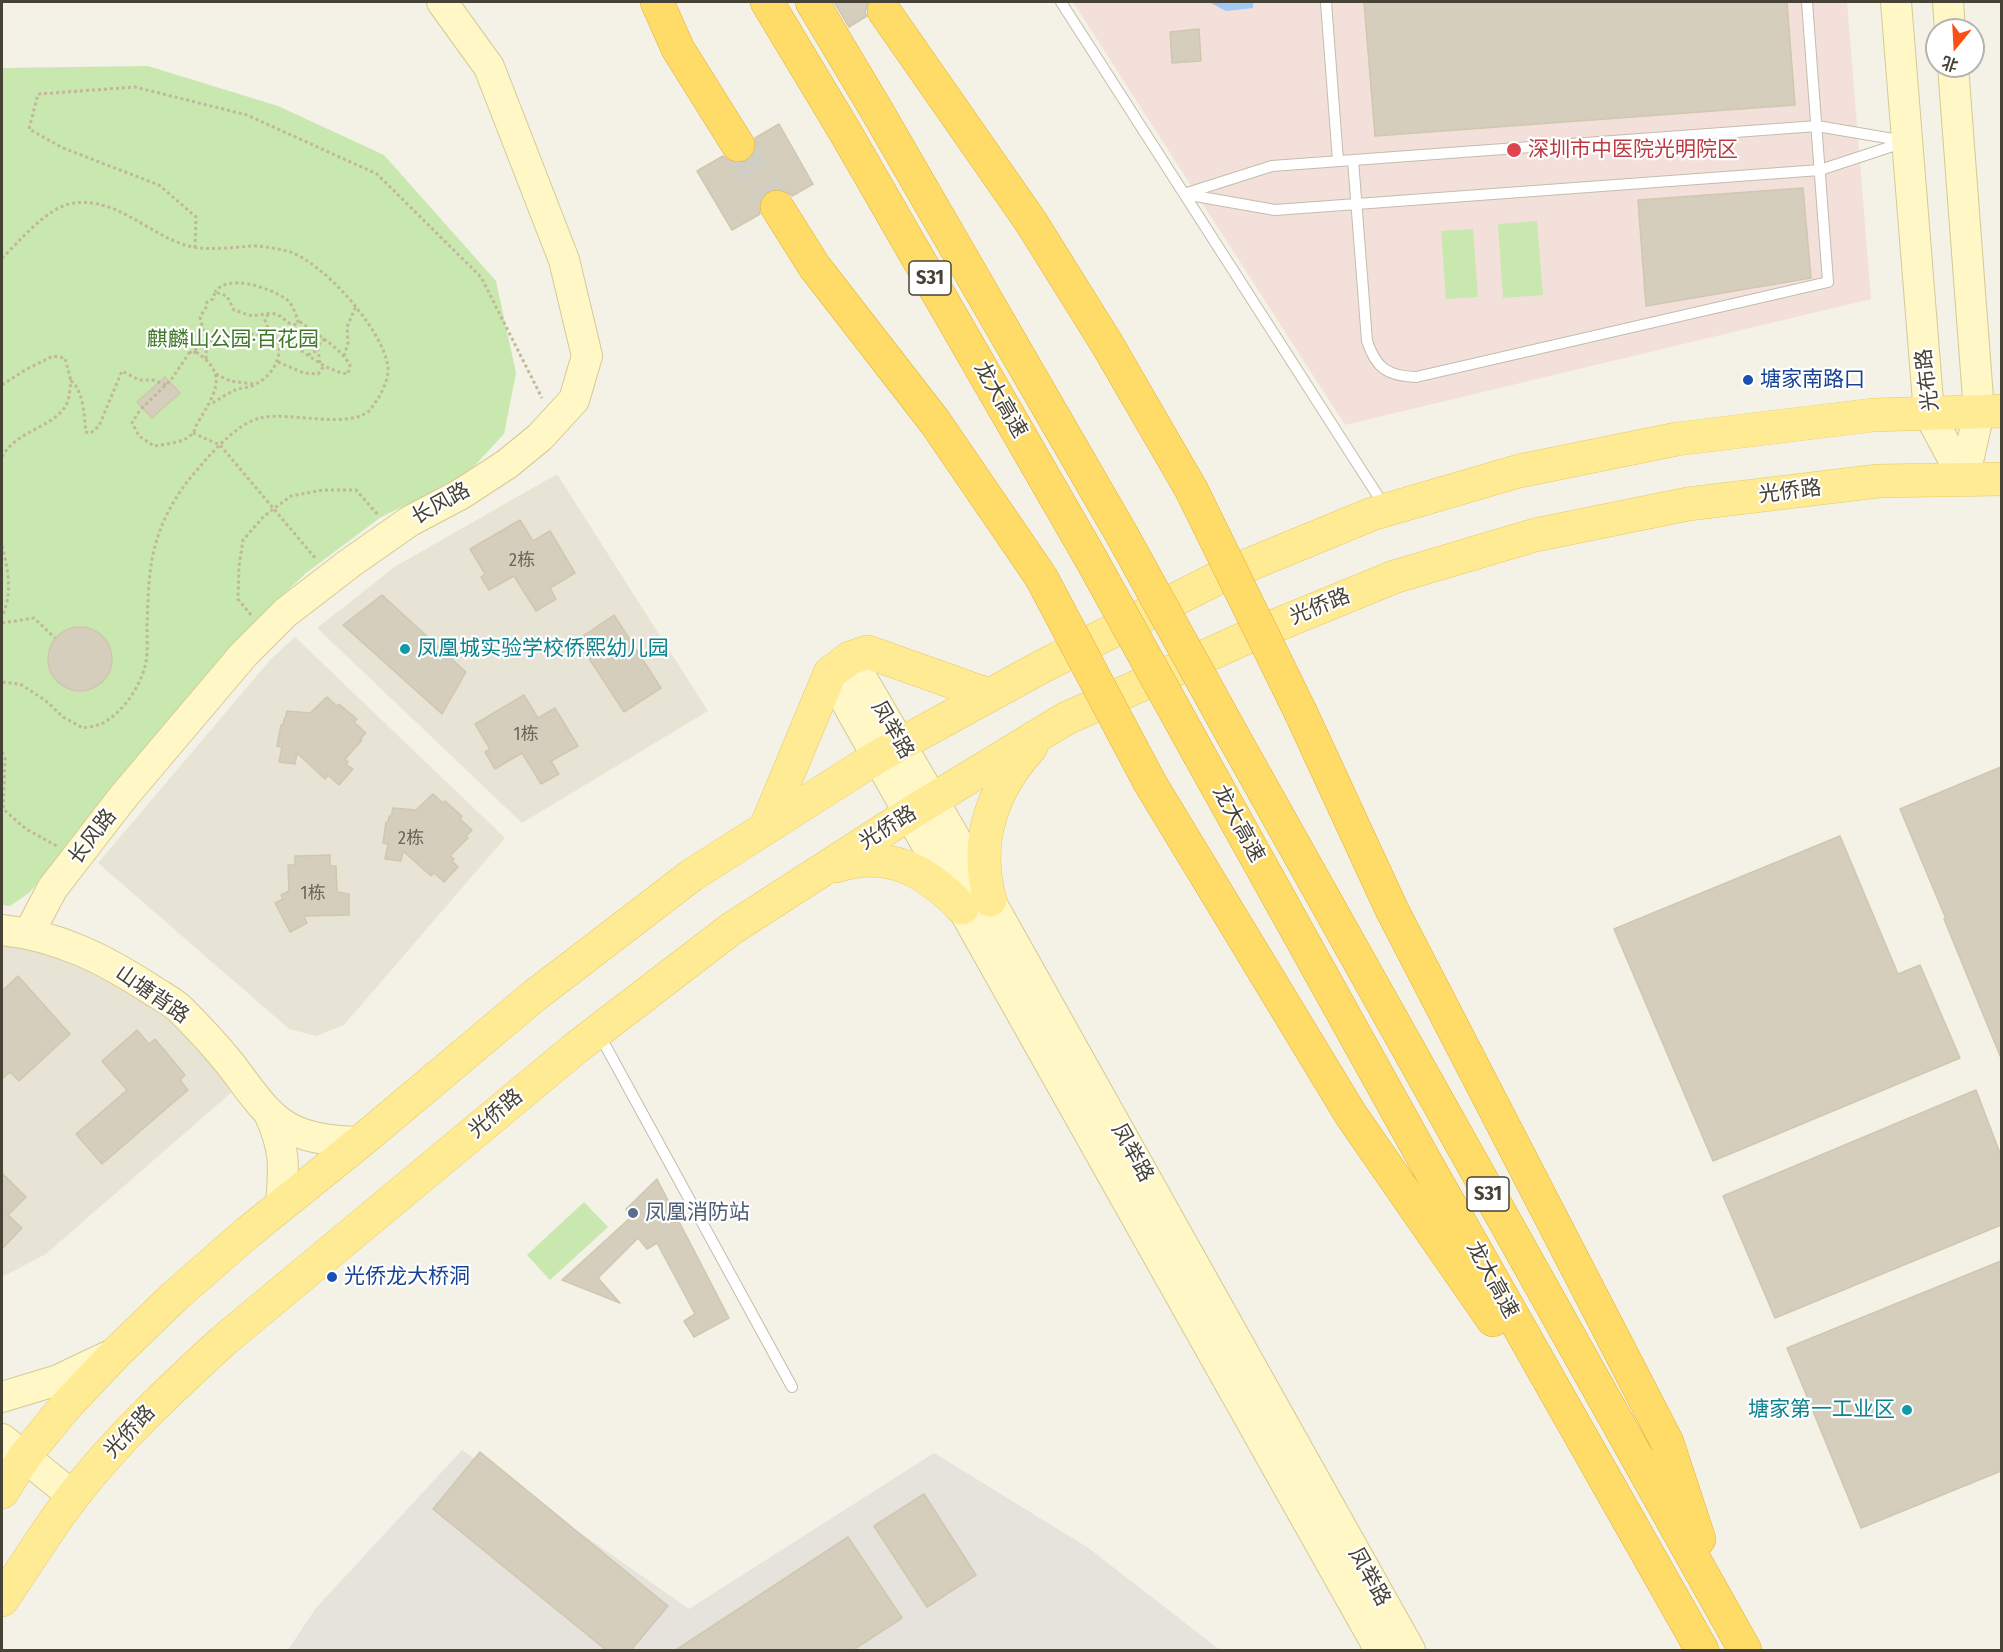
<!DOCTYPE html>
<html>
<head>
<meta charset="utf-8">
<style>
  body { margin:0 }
  #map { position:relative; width:2003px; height:1652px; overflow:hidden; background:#f4f1e7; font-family:"Fira Sans Condensed","Noto Sans SC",sans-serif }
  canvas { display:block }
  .frame { position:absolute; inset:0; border:3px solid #474236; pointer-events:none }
  .north { position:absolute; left:1925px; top:18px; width:60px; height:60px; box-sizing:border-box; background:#fff; border:2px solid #b5b3af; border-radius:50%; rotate:198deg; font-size:16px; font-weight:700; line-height:24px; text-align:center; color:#474236 }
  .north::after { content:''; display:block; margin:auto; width:21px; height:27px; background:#fc4f16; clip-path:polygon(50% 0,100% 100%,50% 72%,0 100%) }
</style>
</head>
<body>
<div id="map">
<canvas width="2003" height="1652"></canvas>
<div class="frame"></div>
<div class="north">北</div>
</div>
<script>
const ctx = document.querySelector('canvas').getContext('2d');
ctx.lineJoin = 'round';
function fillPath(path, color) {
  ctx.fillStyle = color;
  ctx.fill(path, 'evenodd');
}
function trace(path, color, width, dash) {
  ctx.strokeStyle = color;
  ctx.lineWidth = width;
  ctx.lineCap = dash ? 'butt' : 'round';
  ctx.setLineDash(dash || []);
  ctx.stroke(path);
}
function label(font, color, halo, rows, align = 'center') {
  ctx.font = font + ' "Fira Sans Condensed","Noto Sans SC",sans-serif';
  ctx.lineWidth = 4.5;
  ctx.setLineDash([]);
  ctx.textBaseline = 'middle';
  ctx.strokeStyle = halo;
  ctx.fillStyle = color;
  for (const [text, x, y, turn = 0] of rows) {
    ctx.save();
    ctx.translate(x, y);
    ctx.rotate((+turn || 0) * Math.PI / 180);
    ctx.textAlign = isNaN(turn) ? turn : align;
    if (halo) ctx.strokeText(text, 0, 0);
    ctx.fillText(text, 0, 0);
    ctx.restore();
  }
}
const residential = new Path2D(`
  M557,474L708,711L522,823L317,628L396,566Z
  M295,637L505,838L344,1025L316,1036L289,1029L98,863L271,659Z
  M2,945L44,949L116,982L185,1029L233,1091L46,1254L2,1277Z`);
const industrial = new Path2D(`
  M462,1450L689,1609L934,1453L1087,1547L1220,1650H288L316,1608Z`);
const medical = new Path2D(`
  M1073,2H1847L1871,299L1345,425Z`);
const green = new Path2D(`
  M148,66L278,106L384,155L496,281L516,373L504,434L464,477L381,517L306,573L251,625L170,725L29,893L10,906L2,905V68Z
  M1537,221L1543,295L1503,298L1498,224Z
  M1473,229L1478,297L1446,299L1441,231Z
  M584,1202L608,1227L550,1280L527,1255Z`);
const water = new Path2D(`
  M1209,2H1253V8L1226,11Z`);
const building = new Path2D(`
  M834,2H868L865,12L867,16L849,27Z
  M1364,2H1787L1795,105L1375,136Z
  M1199,29L1201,61L1172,63L1170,32Z
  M779,124L813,184L792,196L785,190L777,188L768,191L760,199L758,207L760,214L732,230L697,171L723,156L730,162L738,164L747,161L755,153L757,145L755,138Z
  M1803,188L1811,278L1646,306L1638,200Z
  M165,377L180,393L152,418L137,402Z
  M520,520L533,541L550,531L575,573L550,588L556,599L536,611L514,576L489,590L481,577L485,574L470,549Z
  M382,595L466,672L442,714L343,625Z
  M614,615L661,688L624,712L577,640Z
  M48 659a32 32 0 1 1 64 0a32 32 0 1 1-64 0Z
  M524,695L538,718L555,708L578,746L551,761L559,774L541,784L522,753L495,769L485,752L490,749L475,724Z
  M327,697L337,706L339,704L357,719L354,722L366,733L360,739L362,740L345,759L348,762L346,764L353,769L339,785L328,775L325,779L297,753L295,764L279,762L282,747L277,746L281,725H283L284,719H285L287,711L310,713Z
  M2001,767V1058L1944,919H1946L1900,809Z
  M433,794L443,803L445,801L462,816L460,819L472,830L466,836L468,838L450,856L454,859L452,861L458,867L444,882L434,873L431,876L403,851L401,861L385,859L388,844L383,843L386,822H388L389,816L391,817L393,808L416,810Z
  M1840,836L1898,974L1920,965L1960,1058L1713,1161L1614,929Z
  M330,855V866H336L337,892L349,894V915L304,916L307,923L290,932L275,903L283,899L281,895L289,891L288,865H295V856Z
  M18,976L70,1034L19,1081L10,1072L2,1079V991Z
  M137,1030L149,1044L155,1039L185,1075L180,1080L188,1090L102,1164L76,1134L127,1090L102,1061Z
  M1976,1090L2001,1156V1225L1775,1318L1723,1196Z
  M2,1173L26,1197L8,1215L22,1228L2,1249Z
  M657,1179L729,1318L694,1337L684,1321L695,1314L657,1243L647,1249L638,1238L598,1278L620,1303L562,1280L630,1218L626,1209Z
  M2001,1261V1471L1861,1528L1787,1348Z
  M480,1452L668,1606L631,1650H606L433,1509Z
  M924,1494L976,1575L927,1607L874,1526Z
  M848,1537L902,1618L853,1650H676Z`);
const highwayTunnel = new Path2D(`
  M738,145L777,207`);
const path = new Path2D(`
  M195,248L196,217L159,185L63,148L29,129L38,94L135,87L247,115L377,174L481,277L542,398
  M2,258C20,241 48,206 74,203C114,198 142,228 177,242C201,253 228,247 253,246C263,246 273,248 283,250C319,256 385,331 388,368C389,377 383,390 379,397C376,401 373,406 370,410C350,430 288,411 260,418C235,424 207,458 191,477C172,500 157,530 152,560C148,581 148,604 147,626C147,637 148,651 146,662C141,686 124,711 103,723C97,726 89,727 83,728L63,717L45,700L20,684L2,682
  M268,314L265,320L271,337
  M278,340L281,338L289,343
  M280,347L285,344H291C309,355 326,371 348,374L350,365C337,344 316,335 298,320
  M196,352C231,375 213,396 197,424C195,427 195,430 193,433C185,443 166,444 154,446L139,436L132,423L140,410L171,380L189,353Z
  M189,353L202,346L205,337L200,317L207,306V302L213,299L215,292L227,296L234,310L252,316L272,313L280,316L289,323L297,325L298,320C295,313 292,303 286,299C270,288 228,273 215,292
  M308,355L318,350
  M344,356L348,343L347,327L356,306
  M206,359C206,352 206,346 211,341C225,330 263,333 278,340C283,359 271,377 254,385C248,388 241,388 235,390C227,394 219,399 211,404
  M278,362L304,373L318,374L324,366
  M320,363L318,350L320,342L325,339
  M216,374L230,381L254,384
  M2,385L25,370L53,356L65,358L71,381
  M193,433L220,445L316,559
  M2,457C16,429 60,427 68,400C70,394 70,387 71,381C84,391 84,417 86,432L91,433L99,426L122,371L139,380H153L166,385
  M2,546C8,568 13,594 2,616
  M251,615L238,599L239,566L243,540L264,516L291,496L323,490H356L379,516
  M2,623L34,618L55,638
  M2,752L5,758L3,809L26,829L57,846`);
const lane = new Path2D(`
  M1061,2L1385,507
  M1326,2L1338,161
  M1353,160L1367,341C1376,368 1387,376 1416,377L1828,282L1807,2
  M1187,193L1272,166L1817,126L1905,141
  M1184,194L1275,210L1820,170L1905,142
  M599,1034L792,1387`);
const secondary = new Path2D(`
  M1896,2L1929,414L1964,479
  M1948,2L1950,30
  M1953,66L1979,412L1964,479
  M850,658L951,831L1410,1650
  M830,673L1380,1650
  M2,930C59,936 104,959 152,990C162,997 174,1002 182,1011C199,1028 216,1046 231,1065C249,1088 266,1117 293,1130C314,1140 339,1141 360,1142
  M29,933L52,889L123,797L244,654L285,613L350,563L410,521L461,494L507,464L540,437L574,400L587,356L564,260L489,67L442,2
  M269,1113C286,1151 284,1166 281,1206
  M2,1397L58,1380L113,1354
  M2,1439L73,1496`);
const primary = new Path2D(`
  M766,827L830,673L850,658L868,652L989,695
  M836,866C888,849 927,871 962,908
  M990,900C974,842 991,791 1031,747
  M2,1492L25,1456L64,1408L116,1353L175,1296L247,1233L360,1142L534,996L692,875L877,757L1043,666L1224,575L1372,514L1519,471L1677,439L1873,415L2002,411
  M2,1600C26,1565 48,1528 74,1495C118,1438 171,1389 223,1341L577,1047L731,929L909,814L1065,719L1250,636L1394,577L1535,535L1688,504L1878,481L2002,479`);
const highway = new Path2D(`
  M657,2L678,49L738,145
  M767,2L844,130L1090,557
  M812,2L877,111L1122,535
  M884,11L1031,222L1107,344L1191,489
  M777,207L814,266L935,422L1041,577
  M1301,713L1392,910L1667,1442L1699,1539
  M1233,736L1745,1650
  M1200,756L1425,1161L1702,1650
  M1150,783L1351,1115L1493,1320`);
const highwayBridge = new Path2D(`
  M1191,489L1301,713
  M1122,535L1233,736
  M1090,557L1200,756
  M1041,577L1150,783`);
const markers = [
  [1514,150,8,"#e0444e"],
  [1748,380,6,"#1a4fb4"],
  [405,649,6,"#0f9aa8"],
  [633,1213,6,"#5c6f8a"],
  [332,1277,6,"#1a4fb4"],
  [1907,1410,6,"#0f9aa8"]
];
const numberNames = [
  ["2栋",522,561],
  ["1栋",526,735],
  ["2栋",411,839],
  ["1栋",313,894]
];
const shields = [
  [930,278,42],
  [1488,1194,42]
];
const shieldNames = [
  ["S31",930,278],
  ["S31",1488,1194]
];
const healthNames = [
  ["深圳市中医院光明院区",1528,150]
];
const parkNames = [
  ["麒麟山公园·百花园",233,340]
];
const transitNames = [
  ["塘家南路口",1760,380],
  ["光侨龙大桥洞",344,1277]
];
const streetNames = [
  ["光布路",1928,380,-97],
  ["龙大高速",1000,400,60],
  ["光侨路",1790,492,-7],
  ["长风路",441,504,-29],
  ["光侨路",1320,607,-22],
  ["凤举路",892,730,60],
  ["龙大高速",1238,824,61],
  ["光侨路",888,828,-32],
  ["长风路",93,837,-52],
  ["山塘背路",152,995,35],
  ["光侨路",496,1114,-40],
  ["凤举路",1132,1153,61],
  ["龙大高速",1492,1280,61],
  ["光侨路",130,1432,-47],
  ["凤举路",1369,1577,61]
];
const cultureNames = [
  ["凤凰城实验学校侨熙幼儿园",417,649],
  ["塘家第一工业区",1895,1410,"right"]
];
const serviceNames = [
  ["凤凰消防站",645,1213]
];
fillPath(residential, '#e8e4d5');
fillPath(industrial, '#e6e2dc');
fillPath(medical, '#f4e0da');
fillPath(green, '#c9e8af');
fillPath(water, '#a2c9f1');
fillPath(building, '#d5cebc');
trace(building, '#d0c7af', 1.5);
trace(highwayTunnel, '#d1cec4', 33, [33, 16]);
trace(lane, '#c2bdac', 12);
trace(secondary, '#d4ca96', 32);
trace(primary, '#e5cb64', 34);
trace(highway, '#dfb136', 34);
trace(path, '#c1b79a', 3, [3, 3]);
trace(lane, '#fff', 10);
trace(secondary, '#fff7c5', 30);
trace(primary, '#ffeb94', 33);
trace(highway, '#ffdb67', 33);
trace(highwayBridge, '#dfb136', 34, []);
trace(highwayBridge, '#ffdb67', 33);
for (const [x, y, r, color] of markers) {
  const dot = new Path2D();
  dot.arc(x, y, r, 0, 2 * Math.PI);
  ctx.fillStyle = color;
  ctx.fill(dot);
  trace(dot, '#fff', 2);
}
label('18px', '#6a6558', null, numberNames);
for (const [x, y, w] of shields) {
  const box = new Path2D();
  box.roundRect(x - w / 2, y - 17, w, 34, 4.5);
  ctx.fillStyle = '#fff';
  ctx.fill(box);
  trace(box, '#474236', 1.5);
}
label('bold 20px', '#474236', null, shieldNames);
label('21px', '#be3a42', '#fff', healthNames, 'left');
label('21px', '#3f7928', '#fff', parkNames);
label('21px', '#164399', '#fff', transitNames, 'left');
label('21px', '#474236', '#fff', streetNames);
label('21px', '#0d838f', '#fff', cultureNames, 'left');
label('21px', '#4e5e75', '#fff', serviceNames, 'left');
</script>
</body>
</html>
